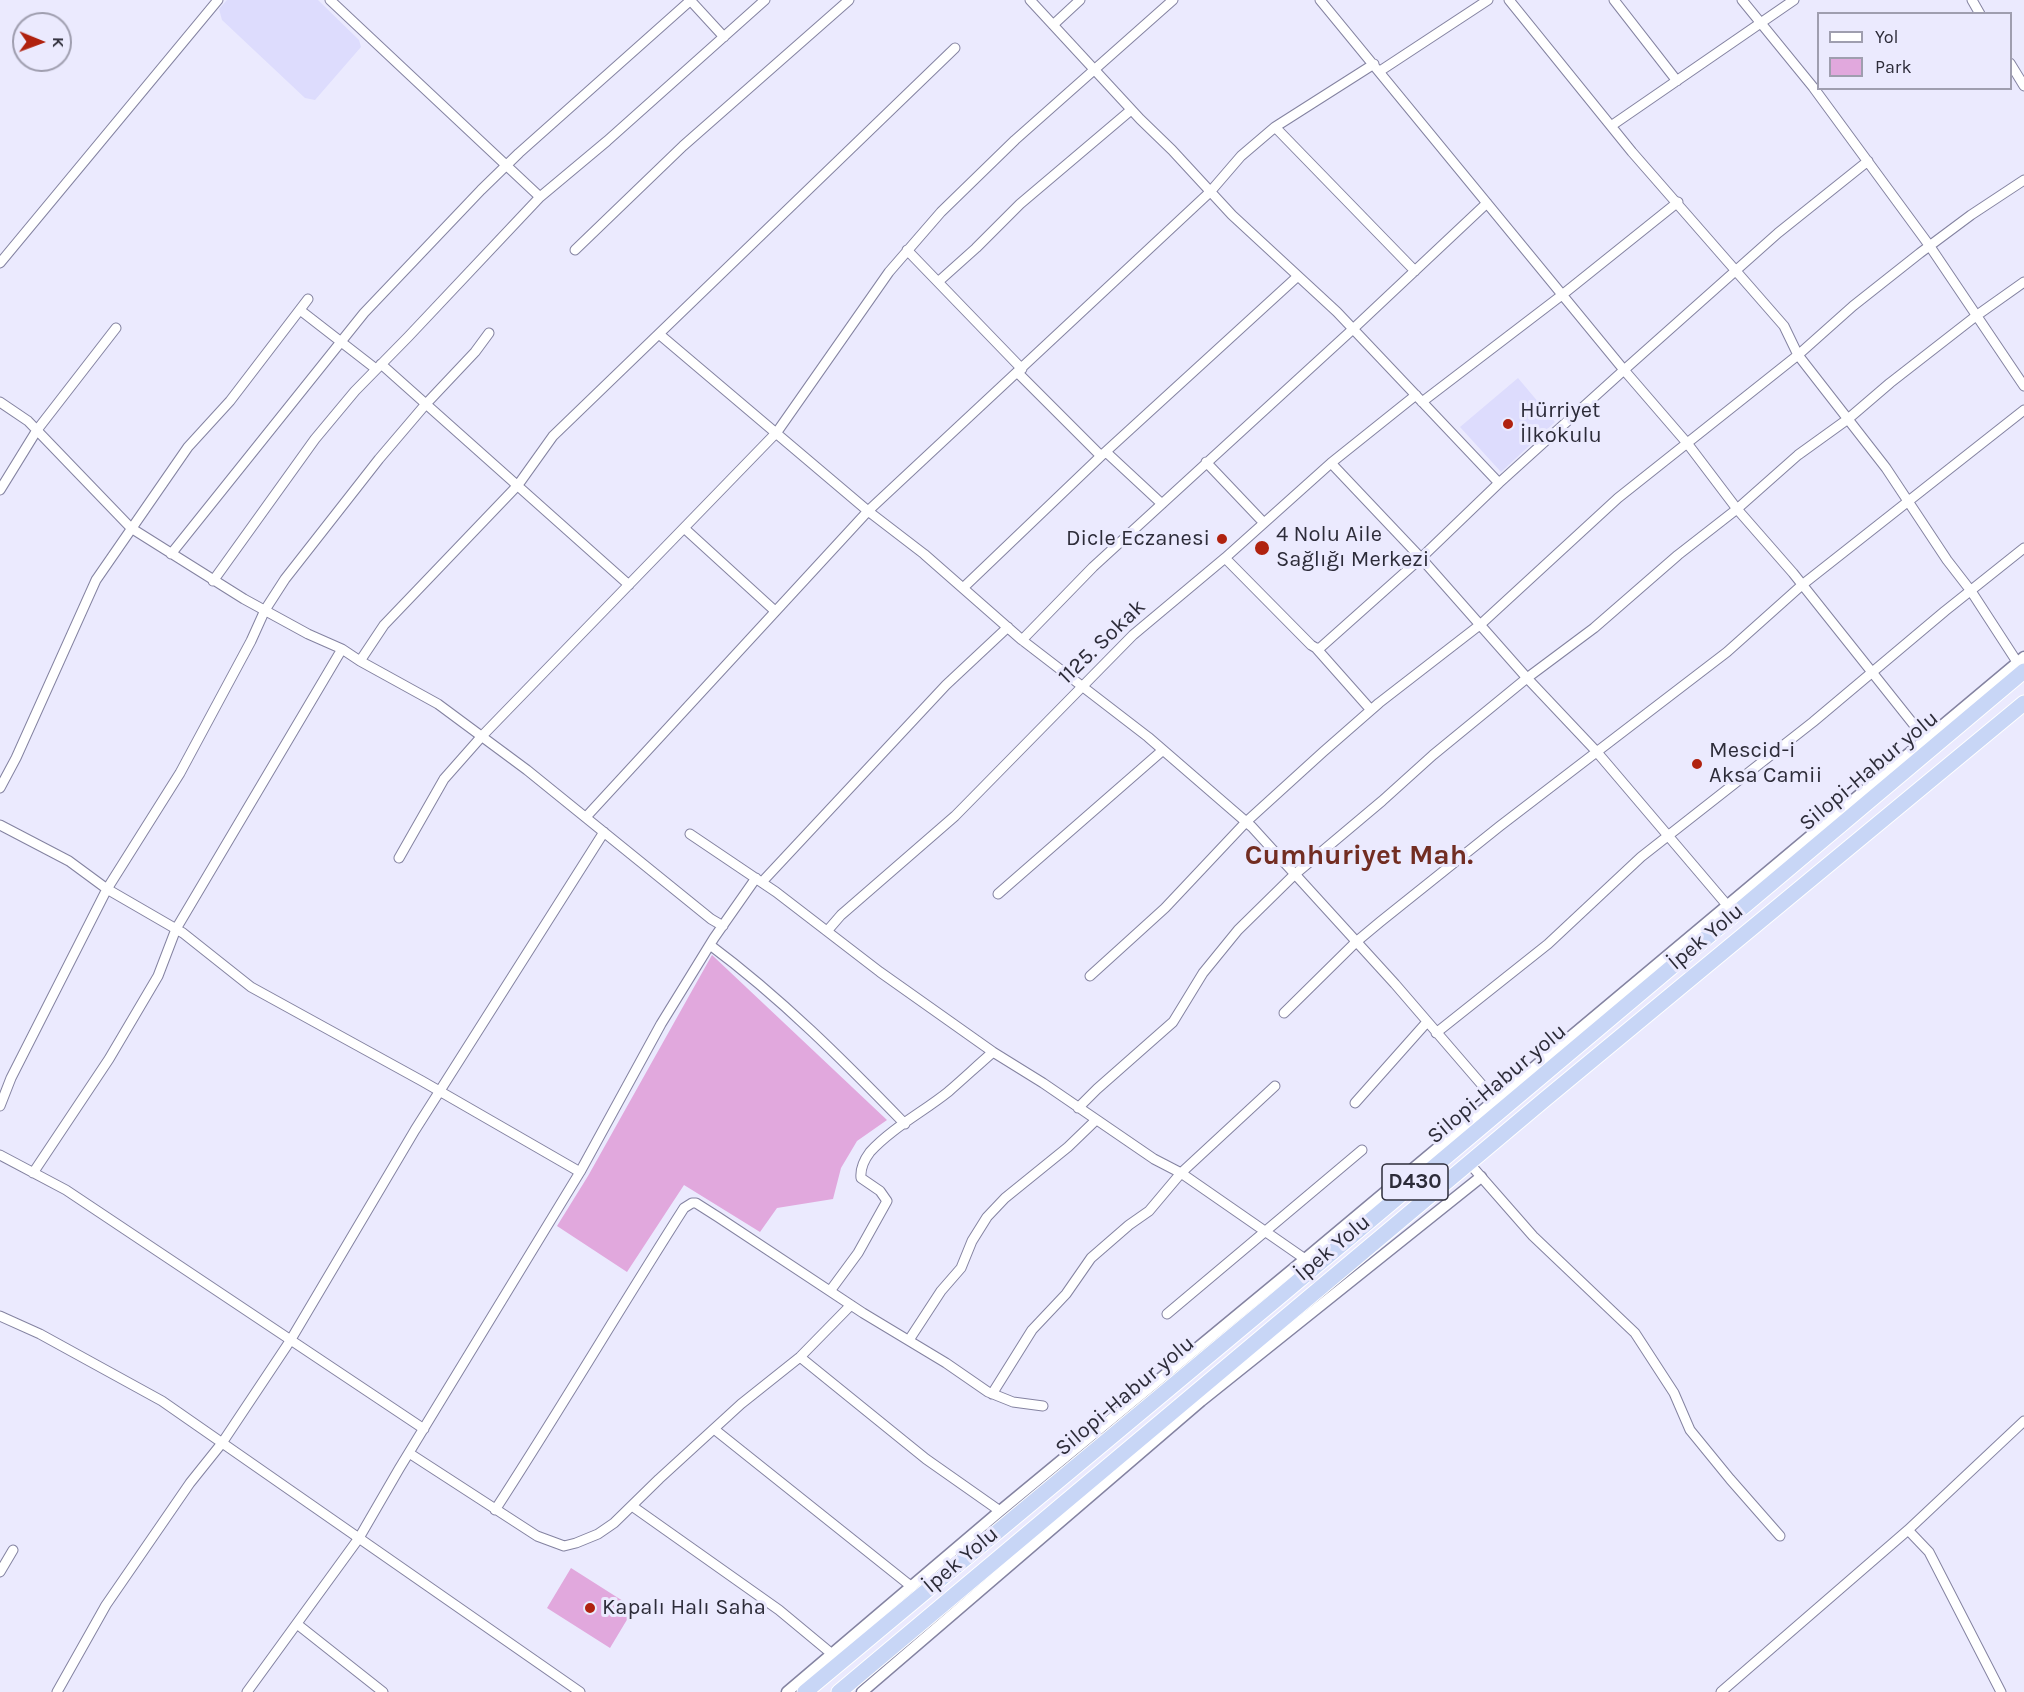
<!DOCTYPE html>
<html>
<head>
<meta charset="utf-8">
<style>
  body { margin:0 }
  #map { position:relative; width:2024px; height:1692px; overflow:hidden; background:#ebeafe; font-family:Karla,sans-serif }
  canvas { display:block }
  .legend { position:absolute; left:1817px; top:12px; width:195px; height:78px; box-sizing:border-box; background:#ebeafe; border:2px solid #9f9eaf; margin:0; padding:8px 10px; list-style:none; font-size:18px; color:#2d2c39 }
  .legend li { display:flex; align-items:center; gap:12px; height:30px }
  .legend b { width:30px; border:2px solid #9f9eaf }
  .north { position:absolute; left:12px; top:12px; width:60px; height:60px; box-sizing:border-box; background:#ebeafe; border:2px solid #9f9eaf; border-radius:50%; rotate:91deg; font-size:16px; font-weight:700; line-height:24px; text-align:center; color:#2d2c39 }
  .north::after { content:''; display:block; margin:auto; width:21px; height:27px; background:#b0220f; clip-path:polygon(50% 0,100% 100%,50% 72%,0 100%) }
</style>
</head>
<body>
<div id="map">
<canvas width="2024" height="1692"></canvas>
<ul class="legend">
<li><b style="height:8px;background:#fff"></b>Yol</li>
<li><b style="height:16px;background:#e1a8dd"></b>Park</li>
</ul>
<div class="north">K</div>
</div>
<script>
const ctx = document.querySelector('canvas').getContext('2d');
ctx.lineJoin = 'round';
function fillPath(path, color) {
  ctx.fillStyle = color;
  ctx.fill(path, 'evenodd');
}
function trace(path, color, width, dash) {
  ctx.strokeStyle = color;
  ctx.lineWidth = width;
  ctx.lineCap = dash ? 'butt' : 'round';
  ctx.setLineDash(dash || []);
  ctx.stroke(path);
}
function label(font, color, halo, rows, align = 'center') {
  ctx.font = font + ' Karla,sans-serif';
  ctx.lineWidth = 6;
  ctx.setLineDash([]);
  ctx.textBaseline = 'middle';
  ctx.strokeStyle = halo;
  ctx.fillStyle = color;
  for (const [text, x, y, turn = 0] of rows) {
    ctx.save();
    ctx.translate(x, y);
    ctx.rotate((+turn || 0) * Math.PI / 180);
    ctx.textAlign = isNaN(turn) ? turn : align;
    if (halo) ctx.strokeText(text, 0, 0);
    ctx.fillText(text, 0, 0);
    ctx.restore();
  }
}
const built = new Path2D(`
  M227,0H318L359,40L361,47L315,100L305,98L222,20L219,9Z
  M1518,378L1555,422L1501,472L1460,427Z`);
const green = new Path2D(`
  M712,955L887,1120L857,1141L841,1168L833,1199L777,1208L760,1232L684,1185L627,1272L557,1226L588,1176Z
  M571,1568L634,1608L610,1648L547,1608Z`);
const minor = new Path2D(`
  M330,0L540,197
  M690,0L724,37
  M1030,0L1140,119L1172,150L1232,215L1337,312L1499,483
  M1320,0L1624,370L1687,443L1737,509L1793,573L1926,740
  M1509,0L1632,152L1784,326L1798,355L1886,468L1947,560L1971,591L2021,668
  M1614,0L1677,81
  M1742,0L1813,87L1929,245L2024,386
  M1972,0L1980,14
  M1053,25L1080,0
  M2010,63L2024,86
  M1380,71L1488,0
  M1611,126L1794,0
  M1275,127L1415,271
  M575,250L683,146L849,0
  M907,250L1022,369
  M0,263L218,0
  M938,282L976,248L1020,204L1131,110
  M300,310L376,369
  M659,334L868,511L924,554L1022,640L1148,737L1252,827L1395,984L1495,1100
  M381,364L629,585
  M1018,373L1101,456
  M0,402L28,421L131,528L244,599L308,634L342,649L360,661L438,704L527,770L711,919L723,926
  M1422,402L1562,295L1678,202
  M1106,452L1162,504
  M1206,462L1263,522
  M1331,463L1421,558L1527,678L1596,751L1727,905
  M0,490L37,430L116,328
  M684,528L775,611
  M171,554L364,313L481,190L519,153L691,0
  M1225,558L1311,645L1316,648H1320L1421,558L1499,483L1624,370L1778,233L1868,161
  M213,581L315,439L355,391L408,337L540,197L607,141L765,0
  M963,588L1101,456L1298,276
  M1022,640L1093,567L1353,329L1487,203
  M1316,648L1371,710
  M360,661L384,625L518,485L553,436L955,48
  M0,788L16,758L96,580L188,447L230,401L308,299
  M586,817L868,511L1210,192L1241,156L1275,127L1374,64
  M0,825L69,861L107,889L183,933L251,987L422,1081L580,1172
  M690,834L776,892L880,972L993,1052L1043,1083L1154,1159L1181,1173L1305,1259
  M399,858L444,779L482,736L777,432L889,272L941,212L1015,140L1173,0
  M762,882L946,685L1008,627
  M998,894L1163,750
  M828,930L841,915L955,816L1133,635L1225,558L1331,463L1416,395
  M710,945C781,998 843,1060 905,1124
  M1090,976L1165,908L1246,822L1323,752L1379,703L1481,624L1618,498L1798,355L1853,306L1920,253L1971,215L2024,180
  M1284,1013L1356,942L1380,922L1500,826L1727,652L1802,585L2024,410
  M1436,1033L1548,944L1641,857L1813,722L1945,611L2024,548
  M1355,1103L1427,1022
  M0,1106L11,1078L107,889L180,773L251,641L265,610L285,579L379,459L425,405L475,352L489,333
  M1078,1108L1097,1089L1173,1022L1203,973L1238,930L1294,875L1382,801L1433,755L1527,678L1594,628L1678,555L1737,509L1798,455L1848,419L1890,383L1976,316L2024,282
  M0,1155L66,1190L424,1429
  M1469,1163L1533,1236L1635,1333L1674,1393L1690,1430L1730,1479L1780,1536
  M33,1173L109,1059L158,976L176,929L342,649
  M830,1291L858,1253L887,1201L880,1191L861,1178C860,1168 864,1160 870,1152C892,1128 923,1112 948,1092C963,1079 978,1065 993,1052
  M1167,1314L1362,1150
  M0,1316L40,1334L162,1401L580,1692
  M909,1340L941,1291L961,1268L972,1241L987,1217L1005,1198L1068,1147L1096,1120
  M800,1357L926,1459L1000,1511
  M992,1394L1032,1330L1066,1294L1091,1258L1129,1225L1149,1211L1181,1173L1275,1086
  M714,1429L912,1587
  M409,1453L537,1536L564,1546L576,1543L598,1534L614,1523L659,1479L741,1404L800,1357L851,1305
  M632,1506L779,1610L832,1654
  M495,1510C560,1410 620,1308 684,1208L692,1203H696L718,1217L863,1313L946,1363L988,1392L1013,1402L1043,1406
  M1908,1530L1929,1552L2001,1692
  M0,1572L13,1550
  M297,1624L383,1692
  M57,1692L106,1605L190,1483L222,1443L290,1341L415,1130L604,832
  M247,1692L359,1538L399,1469L580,1172L661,1024L714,938L756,878
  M1721,1692L1908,1530L2024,1421`);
const tertiary = new Path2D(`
  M787,1692L1000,1511L1305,1259L2024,657
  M862,1692L1201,1401L1481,1177`);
const trunk = new Path2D(`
  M805,1692L1272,1303L2024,671
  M839,1692L1544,1100L2024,703`);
const markers = [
  [1508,424,6,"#b0220f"],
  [1222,539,6,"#b0220f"],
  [1262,548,8,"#b0220f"],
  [1697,764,6,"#b0220f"],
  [590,1608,6,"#b0220f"]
];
const shields = [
  [1415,1182,66]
];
const shieldNames = [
  ["D430",1415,1182]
];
const poiNames = [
  ["Hürriyet",1520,411],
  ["İlkokulu",1520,436],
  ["4 Nolu Aile",1276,535],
  ["Sağlığı Merkezi",1276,560],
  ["Dicle Eczanesi",1210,539,"right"],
  ["Mescid-i",1709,751],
  ["Aksa Camii",1709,776],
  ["Kapalı Halı Saha",602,1608]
];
const streetNames = [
  ["1125. Sokak",1102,642,-44],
  ["Silopi-Habur yolu",1869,771,-40],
  ["İpek Yolu",1706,937,-40],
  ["Silopi-Habur yolu",1497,1084,-40],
  ["İpek Yolu",1333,1248,-40],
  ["Silopi-Habur yolu",1125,1396,-40],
  ["İpek Yolu",961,1560,-40]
];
const districtNames = [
  ["Cumhuriyet Mah.",1359,856]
];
fillPath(built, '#dddcfd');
fillPath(green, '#e1a8dd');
trace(minor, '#8483a1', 11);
trace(tertiary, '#8483a1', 13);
trace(trunk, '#fff', 17);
trace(minor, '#fff', 9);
trace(tertiary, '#fff', 10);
trace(trunk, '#c8d6f6', 15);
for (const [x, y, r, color] of markers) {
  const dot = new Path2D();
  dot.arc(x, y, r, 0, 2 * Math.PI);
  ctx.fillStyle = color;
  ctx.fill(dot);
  trace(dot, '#ebeafe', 2);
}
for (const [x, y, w] of shields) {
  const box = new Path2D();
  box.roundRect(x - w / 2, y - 18, w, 36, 4.5);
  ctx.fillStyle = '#ebeafe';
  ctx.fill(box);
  trace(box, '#2d2c39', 1.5);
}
label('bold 21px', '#2d2c39', null, shieldNames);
label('22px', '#2d2c39', '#ebeafe', poiNames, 'left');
label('22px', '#2d2c39', '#ebeafe', streetNames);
label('bold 28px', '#722d22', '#ebeafe', districtNames);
</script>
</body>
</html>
